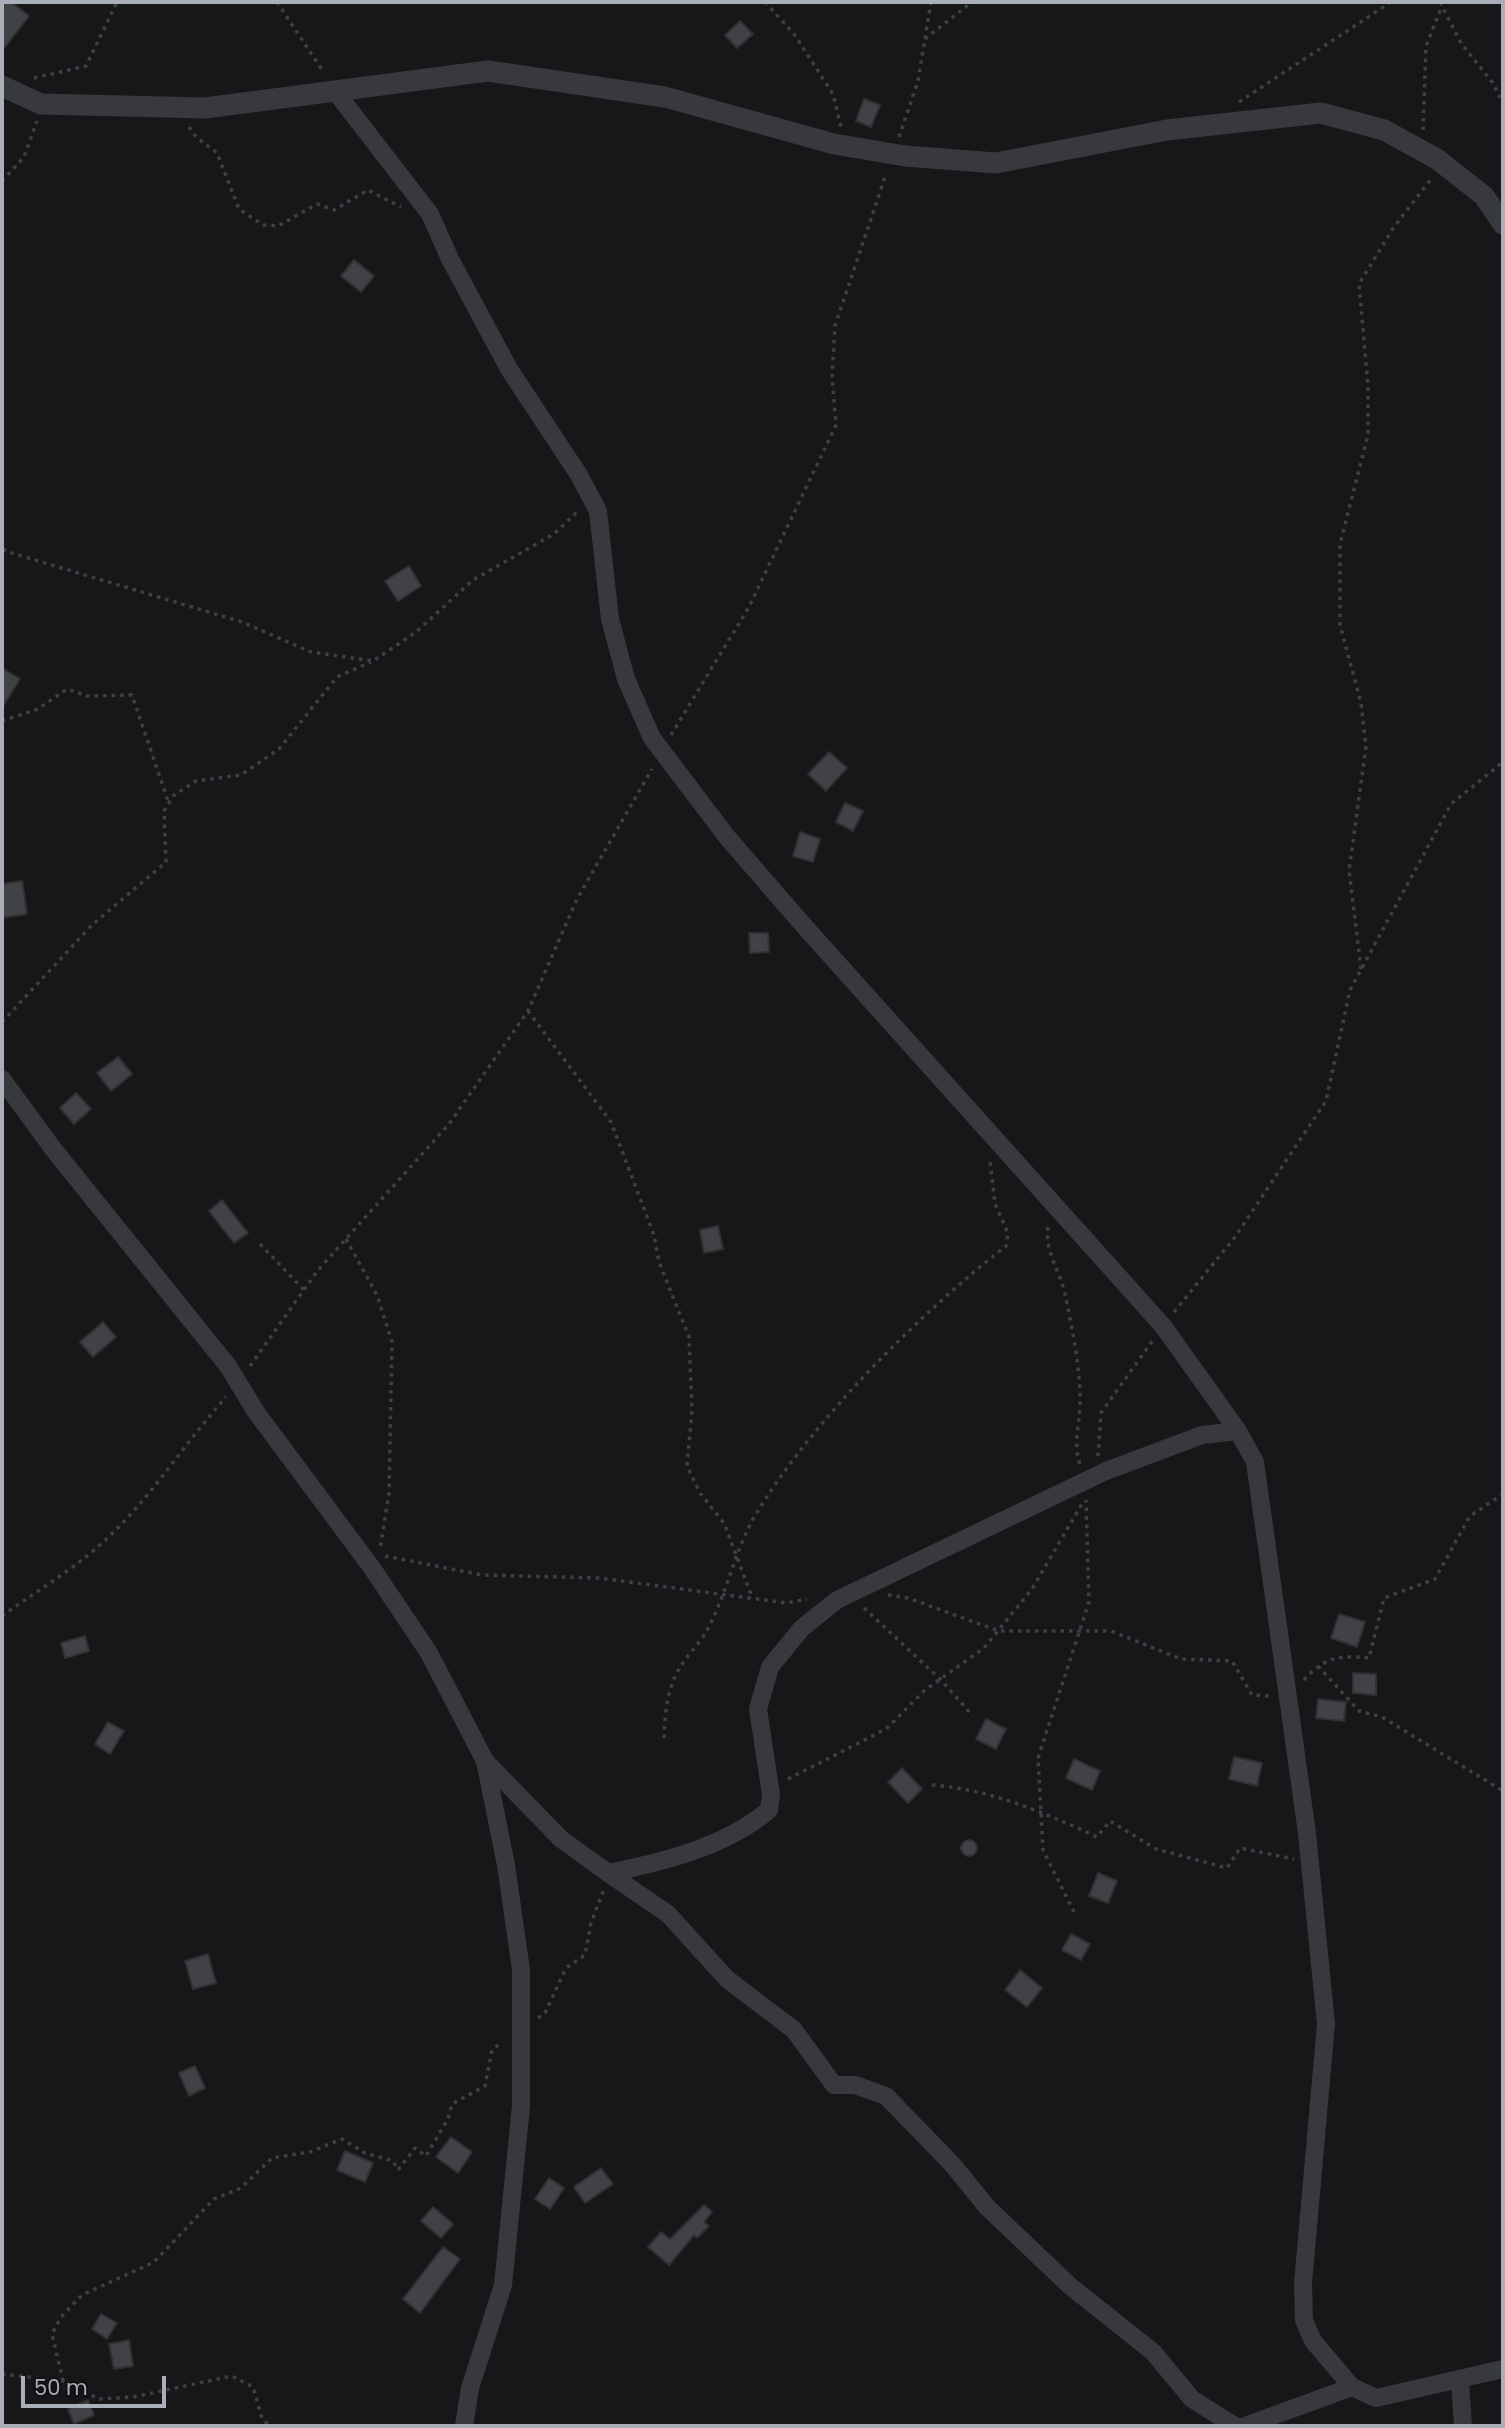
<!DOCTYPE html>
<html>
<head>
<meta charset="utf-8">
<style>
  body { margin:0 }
  #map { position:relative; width:1505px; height:2428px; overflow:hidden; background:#171719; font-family:Poppins,sans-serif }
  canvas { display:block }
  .frame { position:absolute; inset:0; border:4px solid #aaaeb8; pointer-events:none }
  .scale { position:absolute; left:21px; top:2376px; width:145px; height:32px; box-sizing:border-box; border:4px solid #aaaeb8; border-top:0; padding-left:9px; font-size:21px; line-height:24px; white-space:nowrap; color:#aaaeb8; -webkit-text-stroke:5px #121214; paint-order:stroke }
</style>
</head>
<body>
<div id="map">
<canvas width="1505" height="2428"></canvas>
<div class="frame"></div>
<div class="scale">50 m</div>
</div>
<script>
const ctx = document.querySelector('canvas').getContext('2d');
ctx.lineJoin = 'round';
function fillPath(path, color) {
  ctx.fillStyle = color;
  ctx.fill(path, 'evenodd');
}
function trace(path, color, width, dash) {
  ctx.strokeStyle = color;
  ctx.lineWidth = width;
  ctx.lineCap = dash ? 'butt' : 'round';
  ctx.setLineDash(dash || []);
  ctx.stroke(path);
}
const building = new Path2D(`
  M2,2H11L29,16L2,51Z
  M740,21L753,34L737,48L725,35Z
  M864,99L880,105L871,127L856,121Z
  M354,260L374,276L361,292L341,276Z
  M409,566L421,586L398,601L385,581Z
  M2,668L20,679L2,708Z
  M829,752L847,768L826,791L808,774Z
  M845,803L863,811L853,831L836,822Z
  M800,832L820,839L813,862L793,856Z
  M22,881L27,914L2,918V884Z
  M749,933H768L769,952L750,953Z
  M118,1057L132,1074L111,1091L97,1073Z
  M76,1093L91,1109L74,1124L60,1108Z
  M222,1200L248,1233L234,1243L209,1211Z
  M718,1226L723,1249L704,1253L700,1230Z
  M103,1322L116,1337L93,1357L80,1342Z
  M1339,1614L1365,1622L1357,1647L1331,1638Z
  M85,1636L89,1651L65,1658L61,1643Z
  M1353,1673L1376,1674V1695L1353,1693Z
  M1318,1699L1346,1702L1344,1721L1316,1718Z
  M986,1719L1006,1729L996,1749L976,1739Z
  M108,1722L124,1731L110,1754L95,1744Z
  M1234,1757L1262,1763L1257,1786L1229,1779Z
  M1074,1759L1100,1771L1092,1790L1066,1778Z
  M902,1768L922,1789L908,1803L888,1782Z
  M961 1848a8 8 0 1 1 16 0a8 8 0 1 1-16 0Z
  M1098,1873L1117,1881L1108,1903L1089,1896Z
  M1071,1934L1090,1944L1081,1960L1062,1950Z
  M208,1954L216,1983L193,1989L185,1961Z
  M1020,1970L1042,1988L1027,2007L1005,1990Z
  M195,2066L205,2088L189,2096L179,2073Z
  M451,2137L472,2152L458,2173L436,2157Z
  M345,2151L373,2163L365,2182L337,2170Z
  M601,2168L613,2184L585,2203L574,2187Z
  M549,2178L564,2188L550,2209L535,2199Z
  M704,2205L712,2212L704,2222L709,2226L697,2238L694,2235L669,2265L648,2247L661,2232L670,2239Z
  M433,2207L453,2224L441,2238L421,2221Z
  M443,2247L460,2259L420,2313L403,2299Z
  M101,2314L117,2323L107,2339L92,2329Z
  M129,2340L133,2366L114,2369L109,2344Z
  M88,2400L94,2415L74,2424L68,2409Z`);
const path = new Path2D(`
  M277,2L324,73
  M765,2L794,34L833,94L841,127
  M1440,2L1461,43L1492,82L1503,103
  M925,39L972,2
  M34,78L86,66L117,2
  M1239,102L1391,2
  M189,127L196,137L217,153L239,209L263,225L278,226L317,204L334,210L368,190L401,207
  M1423,130L1426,46L1442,6
  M899,137L918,81L931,2
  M2,181L24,157L37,121
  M2,540L5,551L242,622L311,652L373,661L416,632L473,580L554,534L579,510
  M2,721L38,709L67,689L87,696L132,695L169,804
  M671,735L749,607L836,425L832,377L835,326L886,174
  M1361,969L1349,870L1366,747L1361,703L1340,625V544L1368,435V386L1359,284L1394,227L1431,179
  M528,1011L611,1122L654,1235L659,1262L689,1337L692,1410L687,1466L700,1493L724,1523L752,1597
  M2,1022L92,925L166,862L164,811L173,796L196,781L241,775L279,749L337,677L371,662
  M1048,1227C1044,1253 1062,1273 1066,1299C1073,1333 1081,1371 1080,1406C1079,1428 1073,1443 1080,1465
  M346,1239L377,1295L392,1342L389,1493L380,1549
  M260,1244L304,1290
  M1174,1312L1235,1237L1326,1101L1350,990L1451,804L1503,762
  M250,1366L318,1270L449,1124L528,1011L577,899L652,769
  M1098,1456L1101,1413L1153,1340
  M385,1556L482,1575L599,1578L787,1603L807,1599
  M888,1595L908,1598L999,1631H1111L1181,1659L1232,1661L1252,1695L1269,1696
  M864,1608L940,1679L973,1716
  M2,1616C35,1592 70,1572 101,1544C149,1501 183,1445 226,1397
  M1318,1666L1359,1711L1382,1717L1503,1791
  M1304,1680C1324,1657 1340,1655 1369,1658L1384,1598L1435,1579L1470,1516L1503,1494
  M664,1738C665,1713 667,1687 681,1666C688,1654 699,1644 706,1632C727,1595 734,1551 756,1514C813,1420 919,1314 1006,1246L1008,1233L995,1204L990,1161
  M788,1779L886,1729L925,1690L984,1648L1032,1589L1082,1504
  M932,1785C992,1790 1043,1812 1097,1837L1110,1821L1156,1849L1227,1868L1240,1848L1294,1859
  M1074,1912L1043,1850L1038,1758L1089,1602L1086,1500
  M538,2018L545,2013L566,1968L585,1955L591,1923L604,1889
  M2,2374L63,2381L99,2399L133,2397L232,2376L253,2387L262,2418L269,2426
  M63,2381L52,2334L61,2317L82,2295L154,2262L214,2199L241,2188L272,2158L310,2152L342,2139L365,2153L393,2161L398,2170L415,2148L426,2156L448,2119L452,2104L485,2086L492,2050L502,2042`);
const minor = new Path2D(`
  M335,91L430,214L450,259L509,369L579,475L598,511L610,619L626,679L652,738L727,837L805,927L1163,1326L1238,1431
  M2,1079L54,1150L228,1366L256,1412L372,1568L429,1653L485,1761L561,1839L608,1873C663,1862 725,1847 769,1810L771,1795L758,1709L770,1667L802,1628L837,1600L1106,1471L1202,1435L1238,1431L1255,1462L1307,1833L1326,2024L1303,2283L1304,2320L1313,2341L1352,2387L1376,2398L1503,2369
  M608,1873L668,1914L727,1979L794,2030L834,2085H855L886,2096L952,2164L987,2207L1070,2286L1153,2352L1192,2399L1235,2426
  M1460,2381L1463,2426
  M464,2426L470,2388L503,2285L521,2106V1970L506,1865L485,1761
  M1245,2426L1352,2387`);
const tertiary = new Path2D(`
  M2,86L41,104L205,108L488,71L665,97L834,144L905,156L996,163L1167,130L1321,113L1384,130L1437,159L1484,196L1503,224`);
fillPath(building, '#414246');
trace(building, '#313134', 2);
trace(path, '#3e4044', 3.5, [3.5, 5]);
trace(minor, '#38393d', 18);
trace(tertiary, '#38393d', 21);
</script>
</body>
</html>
